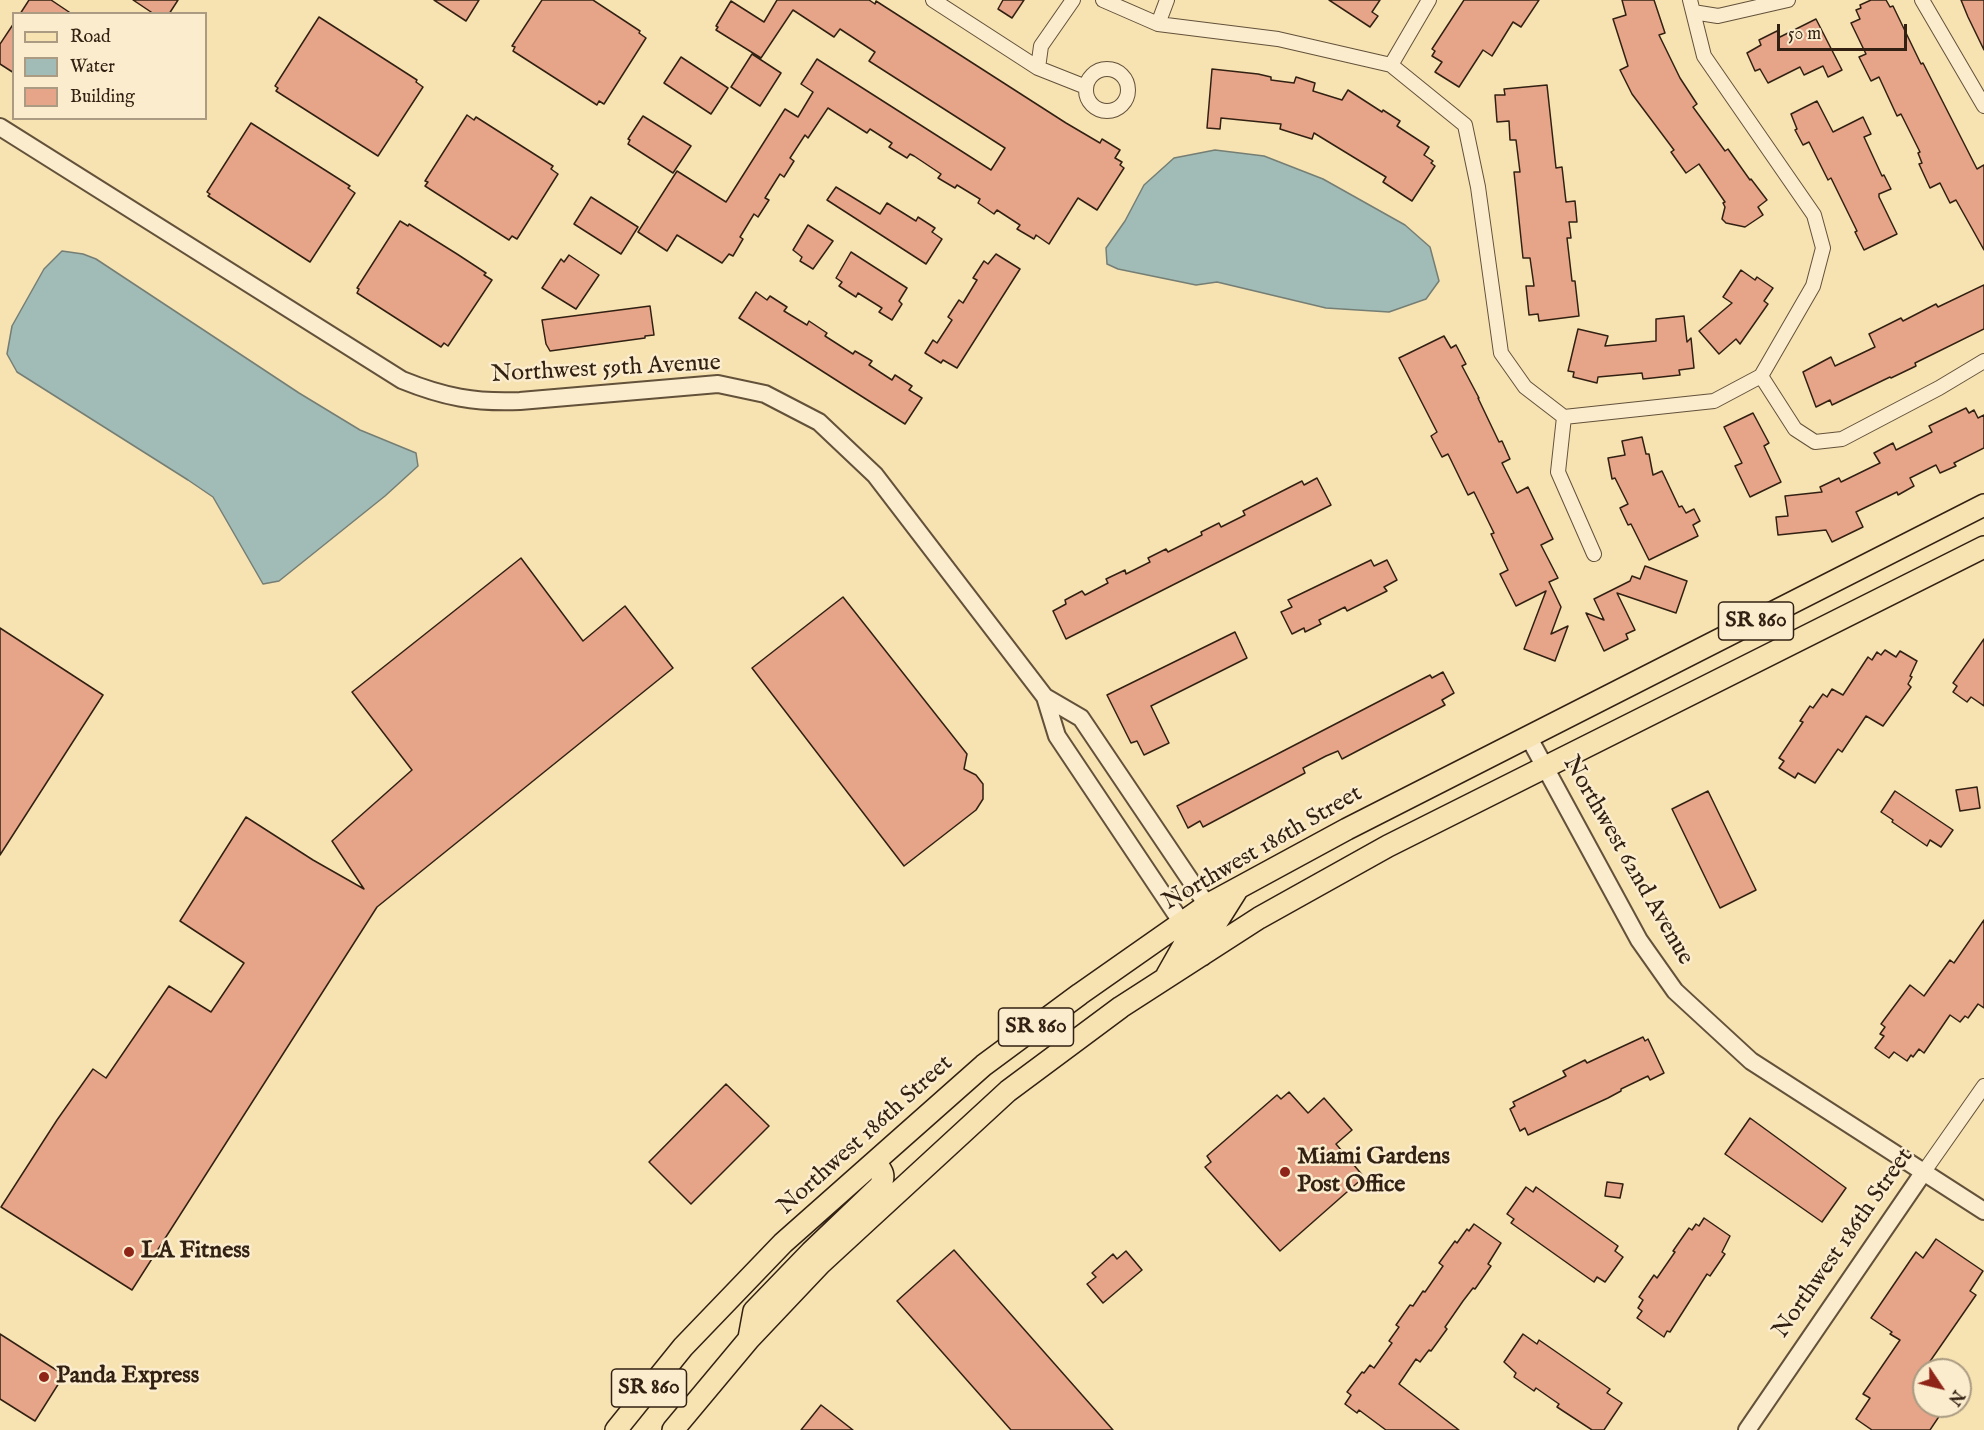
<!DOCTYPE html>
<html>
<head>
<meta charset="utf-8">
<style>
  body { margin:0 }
  #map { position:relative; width:1984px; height:1430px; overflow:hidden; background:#f7e2b2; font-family:"IM FELL English",serif }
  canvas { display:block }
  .legend { position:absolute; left:12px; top:12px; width:195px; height:108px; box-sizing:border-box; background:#faeccd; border:2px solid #aa9b82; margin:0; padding:8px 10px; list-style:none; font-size:18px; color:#322112 }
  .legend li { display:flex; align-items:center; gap:12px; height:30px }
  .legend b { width:30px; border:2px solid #aa9b82 }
  .north { position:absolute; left:1912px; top:1358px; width:60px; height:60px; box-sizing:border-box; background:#faeccd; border:2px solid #aa9b82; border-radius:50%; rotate:125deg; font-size:16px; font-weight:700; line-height:24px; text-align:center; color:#322112 }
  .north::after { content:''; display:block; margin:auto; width:21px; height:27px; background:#8f2418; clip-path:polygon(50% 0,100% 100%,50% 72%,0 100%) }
  .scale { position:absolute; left:1777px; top:24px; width:130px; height:27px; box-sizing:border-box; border:3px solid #322112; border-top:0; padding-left:8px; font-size:18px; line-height:21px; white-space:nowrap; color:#322112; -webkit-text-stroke:4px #faeccd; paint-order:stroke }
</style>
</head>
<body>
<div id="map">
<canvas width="1984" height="1430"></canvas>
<ul class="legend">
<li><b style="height:8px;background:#f7e2b2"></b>Road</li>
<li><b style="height:16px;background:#a1bcb6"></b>Water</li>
<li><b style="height:16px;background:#e6a488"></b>Building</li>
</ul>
<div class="north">N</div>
<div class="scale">50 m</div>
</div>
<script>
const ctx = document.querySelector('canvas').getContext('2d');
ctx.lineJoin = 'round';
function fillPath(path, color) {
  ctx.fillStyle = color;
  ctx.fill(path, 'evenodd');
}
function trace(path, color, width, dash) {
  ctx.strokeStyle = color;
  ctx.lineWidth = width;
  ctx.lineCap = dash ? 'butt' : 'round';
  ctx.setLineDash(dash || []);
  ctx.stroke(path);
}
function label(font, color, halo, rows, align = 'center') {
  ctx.font = font + ' "IM FELL English",serif';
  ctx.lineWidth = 5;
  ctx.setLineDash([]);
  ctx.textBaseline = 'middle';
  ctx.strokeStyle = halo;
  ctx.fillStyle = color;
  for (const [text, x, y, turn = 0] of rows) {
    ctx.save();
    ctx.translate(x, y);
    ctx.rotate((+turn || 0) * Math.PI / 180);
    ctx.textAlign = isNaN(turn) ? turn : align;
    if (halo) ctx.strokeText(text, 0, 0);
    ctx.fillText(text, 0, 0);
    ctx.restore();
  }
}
const water = new Path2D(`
  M1215,150L1264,156L1323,179L1405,225L1430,247L1439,281L1426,299L1389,312L1326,308L1217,282L1196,285L1118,269L1107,264L1106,248L1125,221L1144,185L1174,158Z
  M62,251L83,254L96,259L299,393L360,430L416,453L418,466L385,496L279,581L263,584L213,497L188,480L17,372L7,354L12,326L44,269Z`);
const building = new Path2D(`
  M29,0H51L72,14H20Z
  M133,0H178L169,14H154Z
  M434,0H479L466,21Z
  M542,0H593L640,31L639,33L646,38L604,104L599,101L597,105L513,51L515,47L512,46Z
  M777,0H869L875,4L876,1L1066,123L1100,143L1102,139L1120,150L1115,158L1122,162L1120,165L1124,168L1097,210L1078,198L1049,244L1036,235L1034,239L1017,229L1020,225L997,210L994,214L978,203L980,199L957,185L955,188L938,178L941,174L914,156L910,154L907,158L889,147L892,143L870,129L867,133L828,108L808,138L805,135L790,158L794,161L784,177L780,174L765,198L769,200L758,217L754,214L740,237L743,239L733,256L729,254L722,263L677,235L667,251L638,232L677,171L726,202L785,109L798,117L813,92L801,84L817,59L991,170L1005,148L869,61L875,52L840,29L834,37L793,10L761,58L716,30L718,27L716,26L731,1L764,22Z
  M1003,0H1024L1012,18L998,9Z
  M1329,0H1380L1372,12L1378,16L1370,27Z
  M1464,0H1539L1521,27L1513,22L1492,56L1483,50L1459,87L1435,72L1442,62L1432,56L1435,51L1432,49Z
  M1622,0H1654L1665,33L1659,35L1680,78L1697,104L1693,107L1725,151L1728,149L1750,180L1751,179L1767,200L1758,207L1763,215L1745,227L1726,223L1722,219L1725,207L1723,203L1725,202L1699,164L1686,173L1671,152L1674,150L1632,94L1620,70L1628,66L1613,19L1626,15Z
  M1871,0H1886L1890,7L1893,6L1921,64L1923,63L1977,169L1984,165V250L1956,200L1950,203L1940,183L1930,188L1919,164L1922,163L1918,153L1920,152L1901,114L1897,116L1879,77L1871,81L1859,57L1866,54L1851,23L1860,19L1856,10L1861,8L1860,5Z
  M1961,0H1984V50L1968,17Z
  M319,17L417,80L416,82L423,87L378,156L276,91L278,88L275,86Z
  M1816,19L1842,70L1828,77L1823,66L1804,75L1800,67L1768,83L1760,69L1755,71L1747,53L1761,45L1759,40L1777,31L1780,37Z
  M14,23V73L0,64V44Z
  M752,54L781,73L760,106L731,87Z
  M681,57L728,88L711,114L664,83Z
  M1212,69L1258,74L1271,77V80L1294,83L1296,77L1315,83L1313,91L1342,100L1348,90L1382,112L1383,110L1400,121L1397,126L1429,147L1424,155L1433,161L1431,163L1435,166L1412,201L1383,182L1386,177L1314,133L1312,139L1280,129L1281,124L1221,118L1220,129L1207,128Z
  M1547,85L1556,168L1562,167L1566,202L1575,201L1577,222H1569L1571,238H1567L1572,281H1575L1579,316L1539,321L1538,314L1529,315L1526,286H1534L1530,258H1523L1514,172H1520L1516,140H1510L1509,121L1497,122L1495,95H1505L1504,89Z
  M1817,101L1833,132L1863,117L1871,134L1864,137L1882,176L1884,175L1891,189L1879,194V197L1897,234L1864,250L1855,232L1857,231L1831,178L1828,180L1809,142L1803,145L1795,130L1797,129L1791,114Z
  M467,115L474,120L476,117L553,166L551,169L558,174L517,239L512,236L509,240L425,186L428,182L425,181Z
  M643,116L691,146L673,173L628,144L630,140L628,139Z
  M251,123L350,186L348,188L355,193L310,262L208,196L210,194L207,192Z
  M836,187L880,214L887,203L916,221L918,217L935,228L932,232L942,239L926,264L827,200Z
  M591,197L638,227L621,254L574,224Z
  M400,221L408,226L409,224L457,254L486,273L484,275L492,280L448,346L444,343L441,347L357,293L359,289L357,288Z
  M808,225L833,241L813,269L800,261L802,257L793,250Z
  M851,252L907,288L899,301L902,304L892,320L879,312L882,308L858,293L856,297L839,286L842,282L836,278Z
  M996,254L1020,269L957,368L943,360L941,363L925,353L933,340L937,343L952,320L948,317L959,300L963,303L977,280L973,278L984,261L988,264Z
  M569,255L599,275L576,309L542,288L561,259L564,262Z
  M1741,270L1755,280L1757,277L1773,288L1764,301L1768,304L1740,344L1736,339L1719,354L1699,331L1732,303L1723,297Z
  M1984,285V329L1915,363L1916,366L1891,378L1890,377L1832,405L1830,400L1816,407L1803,372L1831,357L1835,366L1875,347L1869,334L1901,318L1903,321L1936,304L1938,307Z
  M756,292L767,300L770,296L787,307L784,311L807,325L809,321L827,333L825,336L853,354L855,351L872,361L869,365L892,380L895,375L912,386L909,390L922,398L905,424L739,318Z
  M650,306L654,335L645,336V338L550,351L546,344L542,320Z
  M1684,316L1687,342L1691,338L1694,368L1679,370L1680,375L1643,379L1642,373L1598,377L1597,383L1573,377L1574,372L1568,371L1578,329L1608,336L1605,346L1656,341V319Z
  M1444,336L1451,348L1456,345L1466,364L1462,366L1479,398H1478L1499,442L1502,441L1510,459L1502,463L1517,493L1528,487L1553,539L1541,545L1558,578L1549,582L1561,607L1551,634L1568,626L1555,661L1524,649L1546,591L1516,606L1500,574L1508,570L1491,534L1494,533L1474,492L1468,495L1448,454L1442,457L1431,436L1437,432L1399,358Z
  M1966,408L1969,413L1974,410L1978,418L1984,415V448L1954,463L1956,466L1940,473L1936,465L1910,478L1914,486L1898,495L1897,492L1856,512L1863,527L1832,542L1826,530L1778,535L1776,517L1788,516L1785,496L1822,492L1820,487L1839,478L1841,482L1880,463L1874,453L1893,443L1896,450L1932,432L1929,426Z
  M1753,413L1769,443L1764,446L1781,482L1750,497L1735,466L1742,463L1724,427Z
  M1642,437L1646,454H1649L1653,475L1662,471L1679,507L1682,506L1686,513L1694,509L1700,521L1693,525L1698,536L1649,560L1631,524L1628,525L1620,508L1628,504L1615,478L1612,479L1608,458L1625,455L1622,441Z
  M1317,478L1331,505L1066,639L1053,611L1066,604L1065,600L1082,591L1085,595L1108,583L1106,579L1125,570L1126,574L1150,562L1148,558L1166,549L1168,552L1202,535L1201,532L1219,523L1221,527L1245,515L1243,511L1302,481L1304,485Z
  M521,558L583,641L625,606L673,668L377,907L132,1290L1,1207L57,1120L93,1069L106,1078L169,986L211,1012L244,963L180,921L246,817L313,860L364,889L332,841L412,770L352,692Z
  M1371,560L1374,566L1387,560L1397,580L1384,587L1387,591L1347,611L1345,607L1319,620L1321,624L1305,632L1304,628L1292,634L1281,612L1292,607L1288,600Z
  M1645,566L1687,581L1676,613L1617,593L1635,630L1626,634L1628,639L1604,651L1586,613L1604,620L1594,599L1630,581L1632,576L1640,579Z
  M843,597L967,754L964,769L976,775L983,784V799L976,810L904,866L752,668Z
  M0,628L103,695L0,855Z
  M1235,632L1247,658L1151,706L1169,743L1144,755L1137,741L1131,743L1107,695Z
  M1984,639V706L1971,697L1967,702L1953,692L1957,686L1953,683Z
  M1885,650L1896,657L1900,651L1917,661L1910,676L1912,677L1908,684L1911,687L1883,726L1866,716L1842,752L1838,749L1815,783L1798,773L1795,778L1779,768L1784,761L1779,758L1803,722L1800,721L1810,706L1813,708L1823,694L1827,697L1832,689L1843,695L1868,657L1872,660L1877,652L1881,655Z
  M1443,672L1454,693L1442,700L1445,705L1342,759L1338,751L1326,756L1303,768L1305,773L1203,827L1200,821L1188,828L1177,806L1430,675L1432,678Z
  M1977,787L1980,808L1960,811L1956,790Z
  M1708,791L1756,890L1720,908L1672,809Z
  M1895,791L1953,830L1941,847L1930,840L1927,846L1892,822L1893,820L1881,812Z
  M1984,920V1008L1978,1004L1968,1018L1965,1016L1960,1022L1950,1015L1924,1053L1919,1049L1913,1057L1911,1055L1907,1061L1894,1052L1889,1058L1875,1048L1884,1036L1880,1034L1885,1027L1881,1024L1910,985L1924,996L1950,960L1954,963Z
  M1643,1037L1645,1041L1648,1039L1664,1073L1650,1080L1648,1076L1621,1089V1091L1608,1098L1528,1135L1525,1128L1520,1131L1510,1109L1515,1106L1513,1102L1566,1076L1563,1071L1585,1060L1587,1063L1604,1055Z
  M726,1084L769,1126L691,1204L649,1162Z
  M1289,1092L1308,1113L1324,1098L1352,1130L1336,1144L1364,1177L1280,1251L1205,1167L1211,1162L1207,1156L1277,1095L1281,1099Z
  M1750,1118L1846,1188L1822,1222L1725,1154Z
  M1607,1182L1623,1184L1620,1198L1605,1196Z
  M1526,1187L1533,1192L1536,1187L1618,1246L1615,1251L1623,1257L1605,1282L1597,1277L1594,1282L1511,1223L1514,1219L1507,1214Z
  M1704,1218L1730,1236L1722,1252L1725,1254L1710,1276L1707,1274L1670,1332L1667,1331L1664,1337L1637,1318L1642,1311L1638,1308L1643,1300L1639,1297L1654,1275L1657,1278L1675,1252L1673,1251L1689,1228L1692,1230L1696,1224L1699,1226Z
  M1474,1224L1501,1243L1488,1264L1491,1266L1475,1289L1473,1288L1463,1301L1445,1327L1447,1329L1431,1351L1429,1350L1420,1362L1416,1359L1399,1384L1459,1430H1386L1359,1410L1357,1413L1345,1404L1351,1395L1347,1392L1362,1372L1364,1373L1370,1365L1374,1368L1392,1343L1389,1341L1399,1327L1396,1325L1410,1305L1413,1306L1423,1291L1425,1292L1443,1266L1439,1263L1455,1241L1457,1243L1467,1229L1469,1231Z
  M1936,1239L1983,1271L1970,1291L1976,1295L1924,1370V1406H1946L1930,1430H1872L1856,1419L1870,1398L1863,1394L1900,1340L1890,1334L1892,1332L1871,1318L1916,1252L1923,1258Z
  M954,1250L1113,1430H1011L897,1301Z
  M1126,1251L1142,1270L1103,1303L1087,1284L1096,1277L1092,1273L1113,1254L1117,1259Z
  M0,1334L64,1375L35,1421L0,1399Z
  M1523,1334L1537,1344L1539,1340L1610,1389L1607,1393L1622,1403L1604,1430H1592L1557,1407L1559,1404L1536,1388L1534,1391L1514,1377L1516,1373L1504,1362Z
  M821,1405L853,1430H801Z`);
const minor = new Path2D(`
  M933,0L1038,68L1086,87
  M1103,0L1158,24L1278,39L1391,65L1465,125L1478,187L1501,353L1525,387L1564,417
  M1690,0L1704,56L1814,215L1823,248L1813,286L1761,376
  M1922,0L1984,106
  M1693,12L1718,16L1788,0
  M1158,24L1167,0
  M1391,65L1429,0
  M1038,68L1041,46L1073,0
  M1086 90a21 21 0 1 1 42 0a21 21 0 1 1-42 0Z
  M1761,376L1795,429L1815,442L1842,439L1939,388L1984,361
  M1564,417L1714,401L1761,376
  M1564,417L1558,472L1594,554
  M1923,1173L1984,1086`);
const tertiary = new Path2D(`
  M0,127L402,380C444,397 475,403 520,401L718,384L765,394L819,422L875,475L1045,697L1057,736L1182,923
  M1045,697L1081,718L1207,905
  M1528,736L1639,940L1675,991L1751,1061L1984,1211
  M1747,1430L1923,1173`);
const primary = new Path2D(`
  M1202,955L1208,936L1237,890
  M1167,975L1205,908
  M749,1338L754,1311L811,1252L880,1186C886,1175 882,1171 875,1162
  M616,1430L683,1347L783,1243L984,1065L1080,994L1207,905L1347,829L1984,505
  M673,1430L749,1339L820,1264L1008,1091L1121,1007L1259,918L1388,846L1984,547`);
const markers = [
  [1285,1172,6,"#8f2418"],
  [129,1252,6,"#8f2418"],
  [44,1377,6,"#8f2418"]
];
const shields = [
  [1756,621,75],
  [1036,1027,75],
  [649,1388,75]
];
const shieldNames = [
  ["SR 860",1756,621],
  ["SR 860",1036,1027],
  ["SR 860",649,1388]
];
const streetNames = [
  ["Northwest 59th Avenue",606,370,-3],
  ["Northwest 186th Street",1263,849,-30],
  ["Northwest 62nd Avenue",1627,861,60],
  ["Northwest 186th Street",866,1136,-42],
  ["Northwest 186th Street",1844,1244,-55]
];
const poiNames = [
  ["Miami Gardens",1297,1158],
  ["Post Office",1297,1186],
  ["LA Fitness",141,1252],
  ["Panda Express",56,1377]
];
fillPath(water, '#a1bcb6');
trace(water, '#757e74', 1.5);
fillPath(building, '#e6a488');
trace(building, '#322112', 1.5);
trace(minor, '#63513a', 16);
trace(tertiary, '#63513a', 20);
trace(primary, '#322112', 24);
trace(minor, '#faeccd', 14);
trace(tertiary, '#faeccd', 16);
trace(primary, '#f7e2b2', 21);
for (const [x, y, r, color] of markers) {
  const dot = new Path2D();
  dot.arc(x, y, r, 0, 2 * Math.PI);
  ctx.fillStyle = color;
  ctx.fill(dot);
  trace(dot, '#faeccd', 2);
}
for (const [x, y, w] of shields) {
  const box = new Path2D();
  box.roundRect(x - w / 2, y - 19, w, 38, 4.5);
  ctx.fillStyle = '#faeccd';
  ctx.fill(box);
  trace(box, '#322112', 1.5);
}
label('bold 22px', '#322112', null, shieldNames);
label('24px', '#322112', '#faeccd', streetNames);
label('bold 24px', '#322112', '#faeccd', poiNames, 'left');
</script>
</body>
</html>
